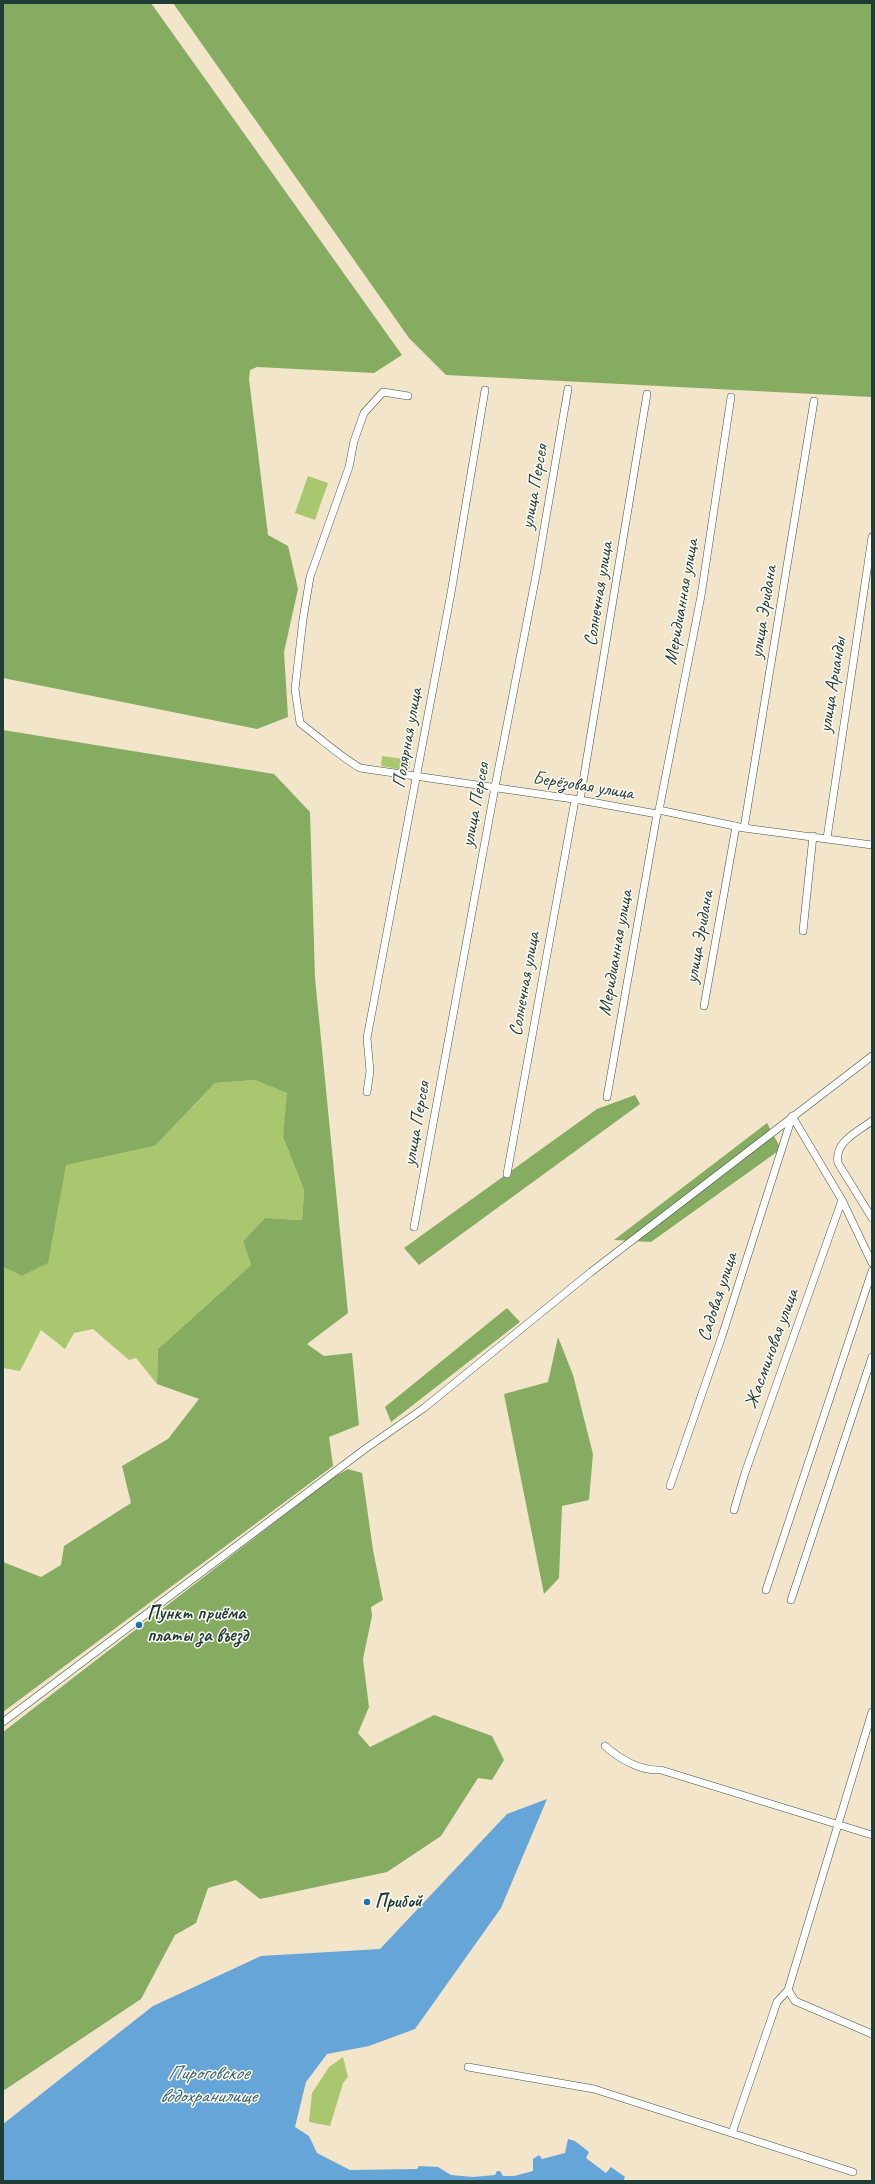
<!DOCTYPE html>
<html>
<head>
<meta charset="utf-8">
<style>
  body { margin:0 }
  #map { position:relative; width:875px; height:2184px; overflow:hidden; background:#f2e5ca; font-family:Caveat,sans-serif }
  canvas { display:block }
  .frame { position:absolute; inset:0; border:4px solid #1f3d34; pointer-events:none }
</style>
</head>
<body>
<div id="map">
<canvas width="875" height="2184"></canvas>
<div class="frame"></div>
</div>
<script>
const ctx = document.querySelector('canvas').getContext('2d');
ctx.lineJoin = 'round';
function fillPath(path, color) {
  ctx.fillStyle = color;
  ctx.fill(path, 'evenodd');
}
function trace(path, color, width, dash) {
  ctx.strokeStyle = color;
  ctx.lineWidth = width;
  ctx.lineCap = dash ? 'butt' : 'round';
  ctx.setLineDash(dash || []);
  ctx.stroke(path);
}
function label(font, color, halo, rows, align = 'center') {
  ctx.font = font + ' Caveat,sans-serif';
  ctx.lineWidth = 3;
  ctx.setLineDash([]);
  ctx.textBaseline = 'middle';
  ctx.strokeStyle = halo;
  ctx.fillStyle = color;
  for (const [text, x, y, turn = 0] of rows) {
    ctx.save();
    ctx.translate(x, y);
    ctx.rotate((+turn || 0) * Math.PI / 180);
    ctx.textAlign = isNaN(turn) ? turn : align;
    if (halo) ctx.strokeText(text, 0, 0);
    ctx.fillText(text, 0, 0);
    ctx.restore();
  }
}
const green = new Path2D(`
  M308,476L328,483L315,520L295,513Z
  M382,756L410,760L409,771L381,766Z
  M255,1080L288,1093L283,1137L304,1190L302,1220L265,1218L243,1241L251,1265L158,1349L157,1384L136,1358L129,1360L93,1329L74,1333L65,1349L41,1330L20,1371L3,1368V1267L22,1276L47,1263L65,1165L155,1146L215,1083Z
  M343,2057L348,2077L343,2083L330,2126L309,2122L312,2093L329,2067Z`);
const forest = new Path2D(`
  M3,3H151L402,355L374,373L257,367L250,370L249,379L268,535L288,546L298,589L284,652L288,717L257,729L3,678Z
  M173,3H872V397L446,375L409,338Z
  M3,730L274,774L310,812L315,978L348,1313L307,1344L324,1356L352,1353L359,1425L329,1437L333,1466L3,1712V1562L41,1577L61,1565L64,1546L131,1503L122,1466L168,1439L199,1399L157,1384L158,1349L251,1265L243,1241L265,1218L302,1220L304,1190L283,1137L287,1093L255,1080L215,1083L155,1146L66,1165L48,1263L22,1276L3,1267Z
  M635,1095L640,1104L419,1265L404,1248L597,1109Z
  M767,1123L781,1149L651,1242L614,1240Z
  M507,1308L520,1322L391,1422L385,1407Z
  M558,1337L573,1375L593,1454L589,1500L562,1506L559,1578L544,1594L504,1394L548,1382Z
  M348,1469L362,1473L373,1550L383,1600L371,1607L372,1616L363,1659L369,1707L358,1733L370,1747L434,1715L492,1736L504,1760L492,1780L478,1778L441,1836L387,1872L260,1899L236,1880L208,1888L196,1923L175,1935L141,1999L3,2091V1732L332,1478Z`);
const water = new Path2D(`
  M547,1799L501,1908L415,2029L369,2046L327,2054L306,2082L295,2127L309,2136L317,2153L350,2170L417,2169L419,2166L438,2167L451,2175L473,2177L495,2175L497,2171H500L503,2176H514L533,2171V2159L539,2155L542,2159L565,2153L568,2139L575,2141L589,2152L586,2158L606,2173L611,2167L625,2177L623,2181H3V2124L153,2006L261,1956L380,1949L507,1814Z`);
const street = new Path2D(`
  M408,396L383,392L364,413L354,441L349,467L310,577L303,619L295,689L300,723C320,738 338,755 360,768L580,800L657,814L659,810L744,828L872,845
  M580,800L647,394
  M659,810L701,596L731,397
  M744,828L814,401
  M827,838L872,537
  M803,931L813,836
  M704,1006L736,826
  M367,1092L370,1071L367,1038L451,593L485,390
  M607,1097L657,814
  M792,1116L842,1200L872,1263
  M872,1121C857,1132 834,1142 838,1163L872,1218
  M507,1174L575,800
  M414,1227L495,787L537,570L568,389
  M670,1486L722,1336L792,1117
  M734,1510L745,1473L842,1200
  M766,1590L872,1271
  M791,1600L872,1357
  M872,1712L788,1990L795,2001L872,2034
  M3,1722L365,1449L424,1408L591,1272L872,1056
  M605,1746C621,1760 639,1771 661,1770L872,1835
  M468,2067L594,2089L853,2172
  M732,2133L777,2002L788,1990`);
const markers = [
  [139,1625,4,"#1f6fb2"],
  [367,1902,4,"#1f6fb2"]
];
const streetNames = [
  ["улица Персея",535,487,-80],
  ["Солнечная улица",599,594,-81],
  ["Меридианная улица",682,602,-80],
  ["улица Эридана",764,612,-81],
  ["улица Арианды",833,685,-81],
  ["Полярная улица",408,738,-80],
  ["Берёзовая улица",583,786,9],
  ["улица Персея",476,805,-79],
  ["улица Эридана",700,937,-80],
  ["Меридианная улица",616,953,-80],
  ["Солнечная улица",525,984,-80],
  ["улица Персея",417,1124,-80],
  ["Садовая улица",718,1297,-72],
  ["Жасминовая улица",772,1349,-70]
];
const poiNames = [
  ["Пункт приёма",147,1614],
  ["платы за въезд",147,1636],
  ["Прибой",375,1902]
];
const waterNames = [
  ["Пироговское",208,2074],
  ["водохранилище",208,2097]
];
fillPath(green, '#a9c76e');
fillPath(forest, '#86ac61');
fillPath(water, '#66a5d8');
trace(street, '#3f564a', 8);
trace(street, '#fff', 7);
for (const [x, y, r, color] of markers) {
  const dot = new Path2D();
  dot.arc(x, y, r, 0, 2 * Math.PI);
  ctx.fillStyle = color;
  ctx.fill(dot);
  trace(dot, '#fdfcf7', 1.5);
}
label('19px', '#1f3d34', '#fdfcf7', streetNames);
label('bold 19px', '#1f3d34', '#fdfcf7', poiNames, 'left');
label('italic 20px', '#38616d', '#fdfcf7', waterNames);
</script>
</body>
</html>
